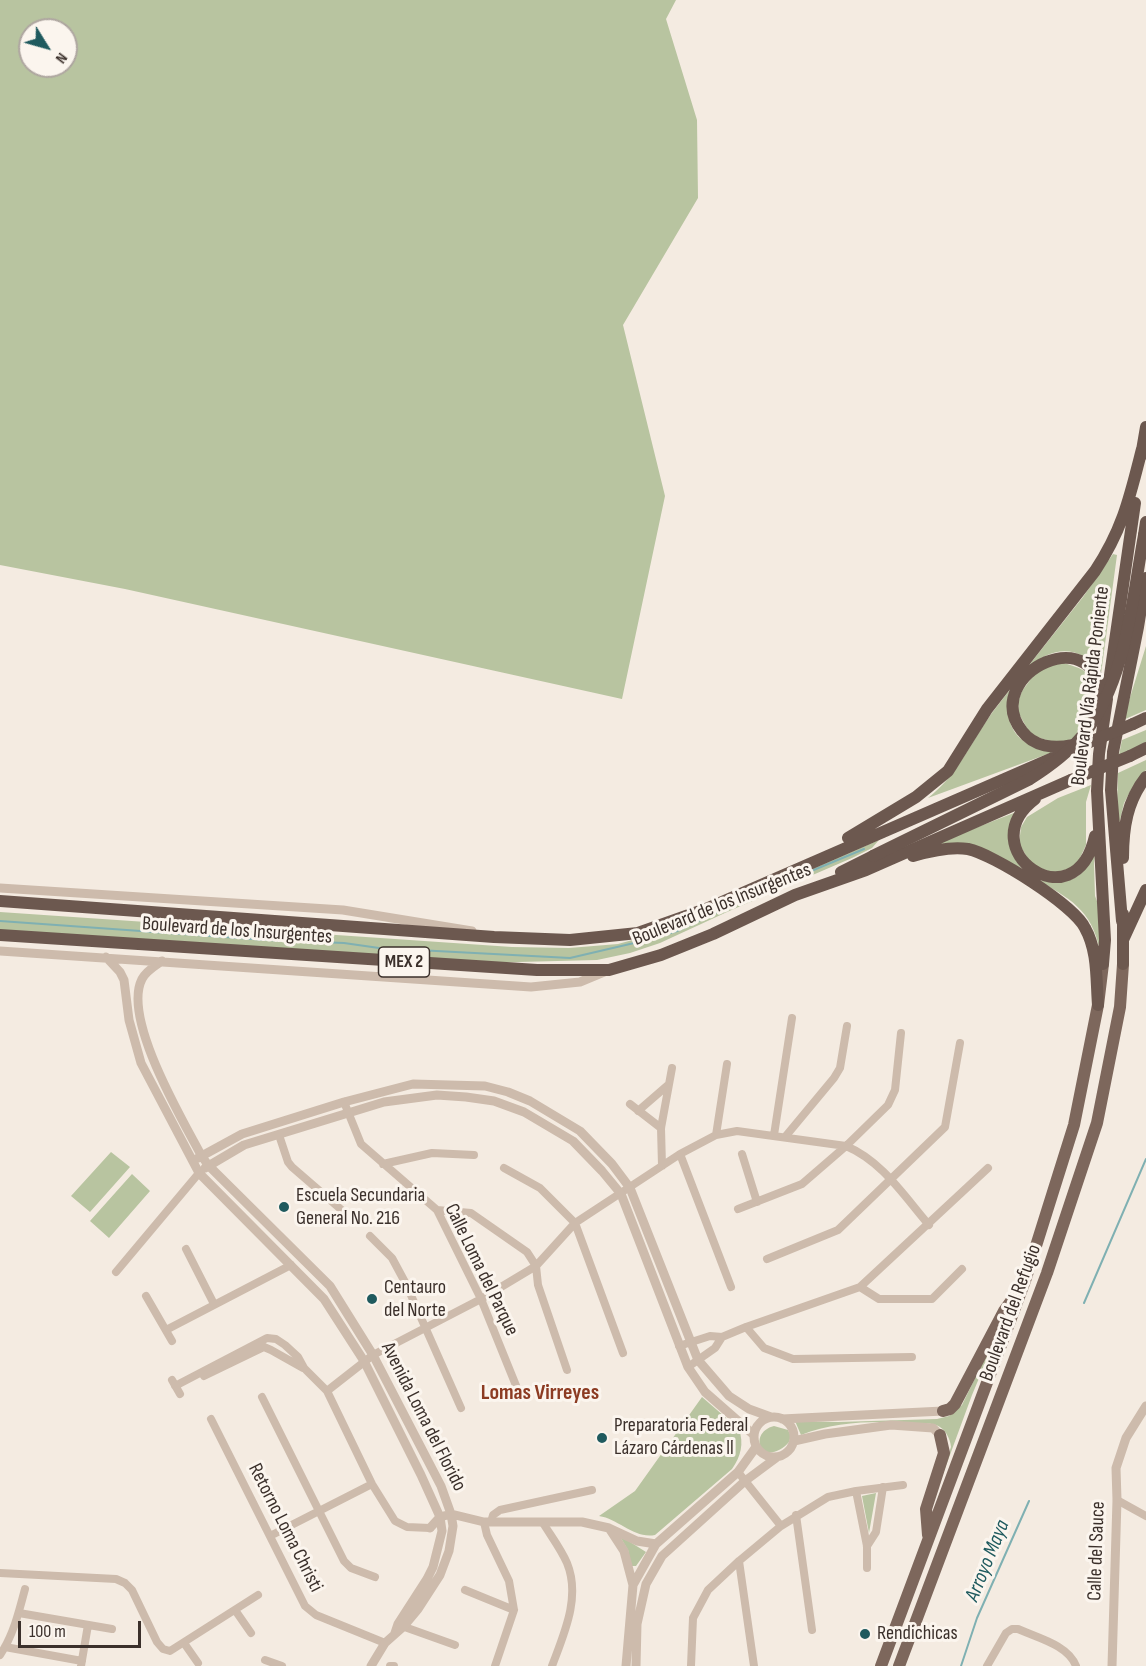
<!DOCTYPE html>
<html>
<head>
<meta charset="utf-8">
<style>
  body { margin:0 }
  #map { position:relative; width:1146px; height:1666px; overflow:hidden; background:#f4ebe1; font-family:"Sofia Sans Condensed",sans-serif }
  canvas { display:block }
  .north { position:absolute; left:18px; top:18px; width:60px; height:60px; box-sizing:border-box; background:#fbf5ee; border:2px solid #aea6a0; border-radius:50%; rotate:127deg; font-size:16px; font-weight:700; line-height:24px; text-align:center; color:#3b302b }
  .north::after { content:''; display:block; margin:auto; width:21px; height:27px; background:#1f5a5e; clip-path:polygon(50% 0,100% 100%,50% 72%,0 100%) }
  .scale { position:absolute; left:18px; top:1621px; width:123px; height:27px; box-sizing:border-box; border:3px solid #3b302b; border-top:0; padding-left:8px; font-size:18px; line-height:21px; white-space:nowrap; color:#3b302b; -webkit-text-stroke:4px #fbf5ee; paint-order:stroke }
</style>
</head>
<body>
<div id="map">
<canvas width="1146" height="1666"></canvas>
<div class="north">N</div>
<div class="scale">100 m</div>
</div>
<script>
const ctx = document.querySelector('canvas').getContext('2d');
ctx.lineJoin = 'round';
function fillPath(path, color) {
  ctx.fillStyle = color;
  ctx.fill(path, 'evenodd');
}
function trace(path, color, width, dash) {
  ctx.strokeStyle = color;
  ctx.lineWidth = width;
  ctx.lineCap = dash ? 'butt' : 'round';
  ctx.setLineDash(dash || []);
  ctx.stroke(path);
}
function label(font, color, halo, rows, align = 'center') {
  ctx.font = font + ' "Sofia Sans Condensed",sans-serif';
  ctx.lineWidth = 6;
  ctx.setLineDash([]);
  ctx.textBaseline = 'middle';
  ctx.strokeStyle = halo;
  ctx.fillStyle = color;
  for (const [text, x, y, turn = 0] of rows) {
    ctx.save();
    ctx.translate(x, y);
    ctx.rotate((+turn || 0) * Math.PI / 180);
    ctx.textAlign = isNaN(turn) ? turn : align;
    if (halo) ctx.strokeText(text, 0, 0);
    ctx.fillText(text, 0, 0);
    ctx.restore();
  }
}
const green = new Path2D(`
  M0,0H676L666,19L697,120L698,198L623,325L665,496L622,699L125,589L0,565ZM30,30H66V66H30Z
  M1113,554L1117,555L1101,674C1081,643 1051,646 1026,669L1083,597Z
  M1146,646V710L1123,720Z
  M1060,662C1091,671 1092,672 1097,704L1076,737L1059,744L1031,735L1019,714L1018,702L1022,691L1037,671Z
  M1017,681C1014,691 1008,704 1009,714C1010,739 1033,749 1053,752L928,798C955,777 967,750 985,723C995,708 1006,695 1017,681Z
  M1146,730V743L1119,755L1122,740Z
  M1146,760V770L1131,790L1124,803L1116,837L1118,773Z
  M1091,785L1086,802V845L1079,860L1071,868L1054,873L1032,865L1019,844L1021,827L1027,817L1058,798Z
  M1019,811C1011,835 1004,846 1022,869L997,856L929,846Z
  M879,840L872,848L852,858L727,912L660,943L630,953L597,960L479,963L0,931V912L512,947L569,948L618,944L647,936L680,926Z
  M1096,848L1094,863L1095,896L1100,909V951C1092,909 1069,898 1035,879C1068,887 1085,880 1096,848Z
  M111,1152L130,1167L90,1212L71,1196Z
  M132,1174L150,1191L109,1238L90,1221Z
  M1002,1323L972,1395L929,1512L951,1447C950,1438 945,1428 936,1425C929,1423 920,1423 912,1423C876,1421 835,1421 801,1435L795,1421L838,1422L937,1419L949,1416L962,1405Z
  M702,1397L739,1429C744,1444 741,1456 732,1469L655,1535C634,1539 619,1519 599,1516L635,1491Z
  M774,1426L788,1430L791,1436L789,1442C783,1449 774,1454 765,1452C754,1442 761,1429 774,1426Z
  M876,1493L869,1533L862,1496Z
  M619,1535L646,1552L636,1566H631L628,1550Z`);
const stream = new Path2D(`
  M0,921L267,940L344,943L379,948L570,958L647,940L677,931L744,899L864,849
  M1084,1303L1146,1159
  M961,1666L977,1618L1029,1501`);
const minor = new Path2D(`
  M344,1102L361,1144L437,1210L481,1299L517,1388
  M630,1104L661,1128
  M638,1111L668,1085
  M279,1135L288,1162L292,1167L344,1212
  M716,1135L727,1064
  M774,1135L792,1018
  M785,1137L834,1078L840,1068L847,1026
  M680,1154L731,1287
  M742,1154L757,1202
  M383,1164L432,1153L474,1155
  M662,1166L661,1128L672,1068
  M504,1168L540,1188L575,1223L623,1353
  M738,1209L802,1184L846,1146L888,1105L895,1090L901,1033
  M437,1210L471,1213L527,1252L536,1266L538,1285L567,1370
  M370,1236L392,1258L406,1284L461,1408
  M186,1249L214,1304
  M767,1259L838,1230L945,1127L960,1043
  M116,1272L199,1173
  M860,1287L879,1299H932L962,1269
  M146,1296L172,1341
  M746,1327L764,1348L793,1359L912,1357
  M166,1330L291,1265
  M679,1346L710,1336L722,1337L746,1327L860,1287L988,1168
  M688,1367L715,1348L722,1337
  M204,1376L264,1347L271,1350L303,1368
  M172,1380L180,1394
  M175,1386L267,1338L276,1339L285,1345L298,1357L304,1368L327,1391L372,1484L395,1521L407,1527L430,1528
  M327,1391L373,1355L481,1299L536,1266L575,1223L680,1154L716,1135L737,1131L846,1146C882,1161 904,1196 929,1225
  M262,1397L344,1561L351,1568L375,1577
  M211,1419L305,1606L316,1615L385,1643
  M738,1472L781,1526
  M856,1491L867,1546V1568
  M1117,1500L1146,1516
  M796,1515L812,1630
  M484,1522L487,1535L509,1581L514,1610L495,1666
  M491,1522L493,1515L500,1510L592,1490
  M543,1523C551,1536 561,1549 567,1563C581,1597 564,1634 552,1666
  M270,1536L372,1484
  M867,1546L876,1532L883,1487
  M739,1561L754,1666
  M0,1573L116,1579L125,1583L132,1590L157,1642L163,1649L170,1651L258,1595
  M465,1590L514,1610
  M235,1610L251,1633
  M19,1613L112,1629
  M399,1625L455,1645
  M184,1643L198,1663
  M5,1647L82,1661
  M0,1655C13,1636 19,1612 25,1589
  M265,1660L282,1666
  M81,1666L88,1625
  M390,1666H394
  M691,1666L693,1618L708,1590L739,1561L781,1526L828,1497L856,1491L903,1485
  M987,1666L1006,1633L1012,1629H1018C1038,1638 1068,1645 1076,1666`);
const tertiary = new Path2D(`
  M0,888L343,910L472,931
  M0,951L531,987L580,982L604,972
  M106,957L120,972L124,980L129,1020L141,1063L199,1173L324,1299L364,1361L421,1475L440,1517L442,1531L433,1567L427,1579L398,1624L395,1633
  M162,961C155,966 146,971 142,979C122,1018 182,1119 201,1155L208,1165L330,1286L373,1355L441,1486L451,1514L453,1526L449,1551L440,1575L418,1609L403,1627L385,1643L371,1666
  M198,1158L242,1134L344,1102L413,1084L485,1086L508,1092L530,1101L580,1131L612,1164L630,1188L698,1360L729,1396L749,1409L771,1417
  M205,1168L244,1145L384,1102L437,1095L466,1097L494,1101L524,1112L573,1141L602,1171L621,1194L688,1367L705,1392L754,1435
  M754 1437a20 20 0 1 1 40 0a20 20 0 1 1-40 0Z
  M782,1419L943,1411
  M794,1441L825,1434L891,1425L933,1428L940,1435
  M430,1528L440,1517L451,1514L484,1522H582L609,1528L637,1541L656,1544
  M609,1528L624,1551L633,1585
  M626,1666L633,1585L656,1544L738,1472L756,1447
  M636,1666L637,1624L646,1584L662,1556L745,1481L776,1458
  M1112,1666L1117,1500L1116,1468L1126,1438L1146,1406`);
const primary = new Path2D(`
  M943,1411L950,1409L955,1404L1004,1311L1014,1297
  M928,1535L926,1509L944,1453L940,1435
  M881,1666L1025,1281L1074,1125L1098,1005L1103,964
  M899,1666L1047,1273L1097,1123L1120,1007L1123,964`);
const trunk = new Path2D(`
  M1141,456L1146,427
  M1144,535L1146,522
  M1109,682L1135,503
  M1133,724L1146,718
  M1072,745C1054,749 1034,747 1022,731C978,675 1103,611 1103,708
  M1130,756L1146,748
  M1035,799C969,849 1075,925 1095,836
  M848,838L916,797L948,771L987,709L1095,571C1123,529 1130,496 1142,449
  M913,856C930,851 950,846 968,849C993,854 1074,905 1085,928C1098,951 1096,979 1098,1005
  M1123,858C1123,828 1127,801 1146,777
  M841,872L873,856
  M0,901L494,937L570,940L638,933L706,909L1062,754
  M1123,914V964
  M1122,921L1111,790L1113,752L1138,627L1146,578
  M0,935L537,970H609L661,955L713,934L795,895L866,870L1071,780
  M1123,940L1146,890
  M1103,964L1105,940L1097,791L1099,754L1107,699`);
const trunkBridge = new Path2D(`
  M1073,749L1133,724
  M1071,780L1130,756
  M873,856L1030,779C1049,767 1068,753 1083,735C1126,683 1132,600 1144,535`);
const markers = [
  [284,1207,6,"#1f5a5e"],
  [372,1299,6,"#1f5a5e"],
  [602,1438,6,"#1f5a5e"],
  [865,1634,6,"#1f5a5e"]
];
const shields = [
  [404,962,51]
];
const shieldNames = [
  ["MEX 2",404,962]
];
const streetNames = [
  ["Boulevard Vía Rápida Poniente",1091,686,-83],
  ["Boulevard de los Insurgentes",722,905,-22],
  ["Boulevard de los Insurgentes",237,931,4],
  ["Calle Loma del Parque",481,1270,64],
  ["Boulevard del Refugio",1011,1313,-70],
  ["Avenida Loma del Florido",423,1417,63],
  ["Retorno Loma Christi",285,1528,63],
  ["Calle del Sauce",1097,1551,-88]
];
const poiNames = [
  ["Escuela Secundaria",296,1196],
  ["General No. 216",296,1219],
  ["Centauro",384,1288],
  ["del Norte",384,1311],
  ["Preparatoria Federal",614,1426],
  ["Lázaro Cárdenas ll",614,1449],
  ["Rendichicas",877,1634]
];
const waterNames = [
  ["Arroyo Maya",988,1561,-68]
];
const quarterNames = [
  ["Lomas Virreyes",540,1393]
];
fillPath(green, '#b8c4a0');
trace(stream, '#7fb0b2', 2);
trace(minor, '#cdbbac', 8);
trace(tertiary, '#cdbbac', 9);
trace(primary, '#7d675c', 12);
trace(trunk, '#6c584f', 12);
trace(trunkBridge, '#6c584f', 12);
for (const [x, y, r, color] of markers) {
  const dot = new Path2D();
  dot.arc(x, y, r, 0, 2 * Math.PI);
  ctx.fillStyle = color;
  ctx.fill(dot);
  trace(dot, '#fbf5ee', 2);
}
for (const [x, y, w] of shields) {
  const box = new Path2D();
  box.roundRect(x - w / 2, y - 15, w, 30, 4.5);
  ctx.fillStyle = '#fbf5ee';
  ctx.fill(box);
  trace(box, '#3b302b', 1.5);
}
label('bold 18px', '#3b302b', null, shieldNames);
label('20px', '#3b302b', '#fbf5ee', streetNames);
label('20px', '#3b302b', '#fbf5ee', poiNames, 'left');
label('italic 21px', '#1f5a5e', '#fbf5ee', waterNames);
label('bold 22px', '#8c3b22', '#fbf5ee', quarterNames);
</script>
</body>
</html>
